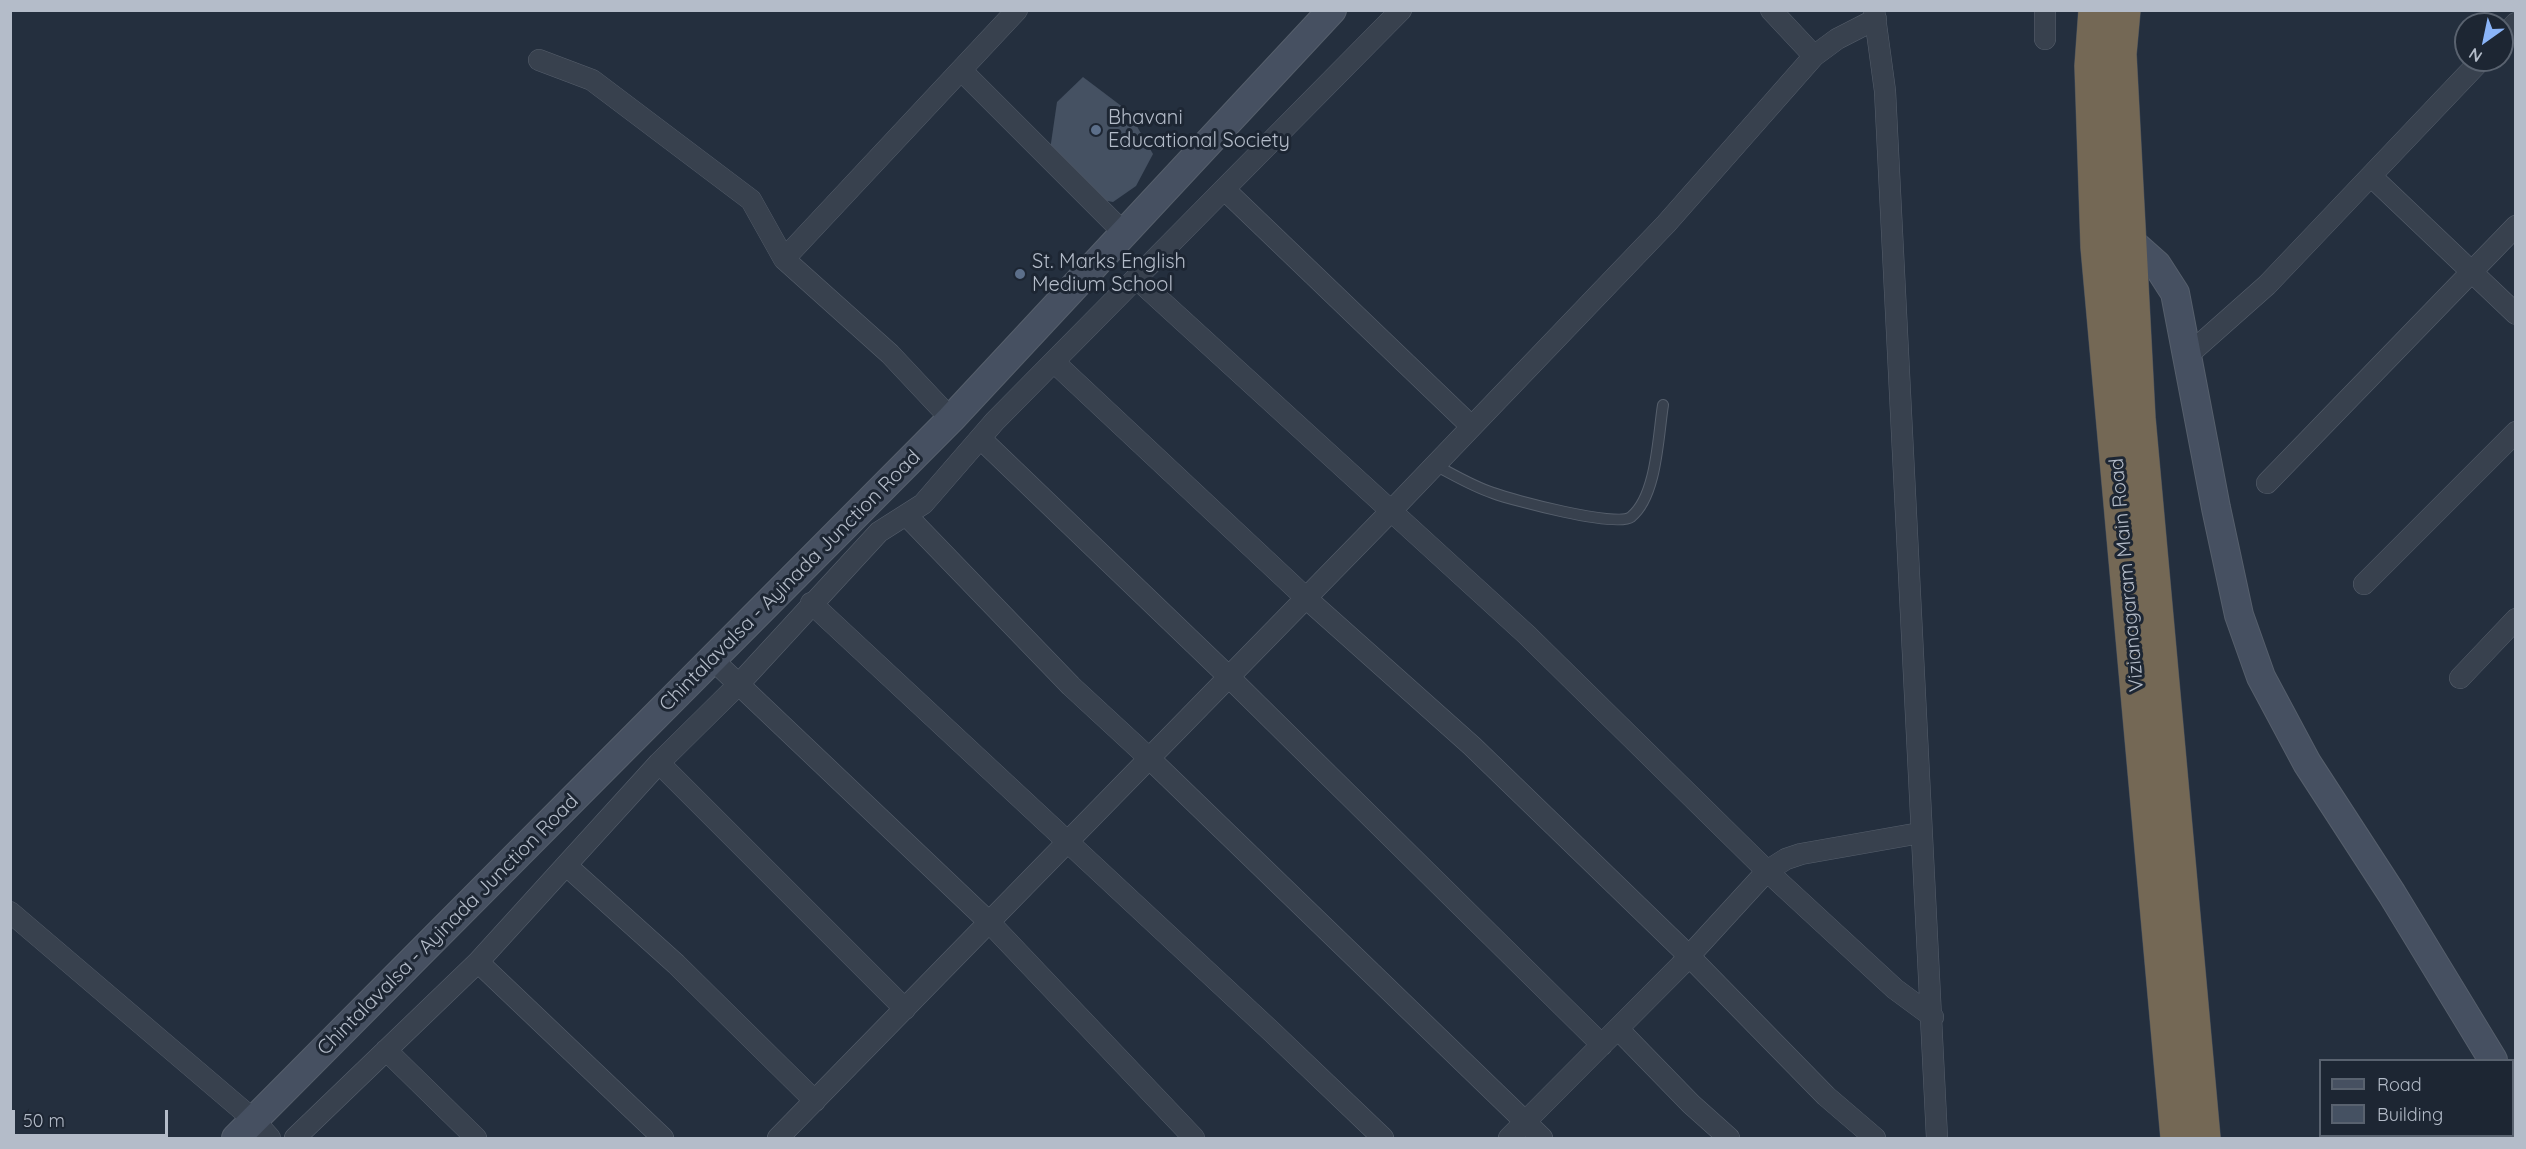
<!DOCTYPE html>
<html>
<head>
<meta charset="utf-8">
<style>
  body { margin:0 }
  #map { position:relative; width:2526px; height:1149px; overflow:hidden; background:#242f3e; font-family:Quicksand,sans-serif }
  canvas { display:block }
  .frame { position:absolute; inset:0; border:12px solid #b4bcc9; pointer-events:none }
  .legend { position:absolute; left:2319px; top:1059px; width:195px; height:78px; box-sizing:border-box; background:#1d2633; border:2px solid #59626f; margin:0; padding:8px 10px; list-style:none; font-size:18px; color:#b4bcc9 }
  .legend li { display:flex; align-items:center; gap:12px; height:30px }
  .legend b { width:30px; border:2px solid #59626f }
  .north { position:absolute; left:2454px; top:12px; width:60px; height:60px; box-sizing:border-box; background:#1d2633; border:2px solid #59626f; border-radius:50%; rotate:213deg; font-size:16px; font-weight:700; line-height:24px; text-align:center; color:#b4bcc9 }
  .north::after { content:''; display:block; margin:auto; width:21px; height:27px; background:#8ab4f8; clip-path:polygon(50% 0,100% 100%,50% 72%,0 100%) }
  .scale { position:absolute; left:12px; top:1110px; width:156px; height:27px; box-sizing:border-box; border:3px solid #b4bcc9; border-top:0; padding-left:8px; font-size:18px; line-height:21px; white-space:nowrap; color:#b4bcc9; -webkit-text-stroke:4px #1d2633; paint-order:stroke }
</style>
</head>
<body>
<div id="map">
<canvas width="2526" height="1149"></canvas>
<div class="frame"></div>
<ul class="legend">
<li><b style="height:8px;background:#465061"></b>Road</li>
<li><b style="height:16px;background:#455162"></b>Building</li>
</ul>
<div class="north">N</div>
<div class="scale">50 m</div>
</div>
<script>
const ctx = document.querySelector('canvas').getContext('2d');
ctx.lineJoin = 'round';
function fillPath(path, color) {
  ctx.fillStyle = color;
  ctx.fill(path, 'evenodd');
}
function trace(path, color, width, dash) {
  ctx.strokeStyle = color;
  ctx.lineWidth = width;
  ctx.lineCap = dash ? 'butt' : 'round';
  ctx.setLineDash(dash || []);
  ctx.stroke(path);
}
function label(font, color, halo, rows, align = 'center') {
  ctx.font = font + ' Quicksand,sans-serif';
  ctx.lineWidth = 6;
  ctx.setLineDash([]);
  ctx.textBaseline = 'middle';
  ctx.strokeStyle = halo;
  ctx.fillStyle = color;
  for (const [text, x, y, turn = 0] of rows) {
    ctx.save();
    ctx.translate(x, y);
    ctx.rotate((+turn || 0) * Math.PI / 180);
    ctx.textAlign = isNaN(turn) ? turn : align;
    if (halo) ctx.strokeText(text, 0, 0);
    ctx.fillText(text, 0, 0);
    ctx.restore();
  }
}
const building = new Path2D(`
  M1083,77L1128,111L1153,154L1136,186L1113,202L1097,199L1050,150L1057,102Z`);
const lane = new Path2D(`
  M1435,465C1454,475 1472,486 1493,493C1512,500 1617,528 1631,517C1657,496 1658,436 1663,405`);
const street = new Path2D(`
  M1771,10L1814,56
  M1874,10L1885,91L1937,1138
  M2502,38L2516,23
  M2045,39V10
  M539,60L592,80L751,200L784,259L890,354L951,419
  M961,70L1124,233
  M2372,177L2516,314
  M1224,189L1471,426
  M784,259L1017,10
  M1136,278L1527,635L1767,871L1895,989L1933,1017
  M2188,355L2267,285L2481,60
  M1054,362L1306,598L1472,746L1689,956L1826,1096L1875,1138
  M980,438L1229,677L1602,1045
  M2267,483L2516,226
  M907,516L1071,686L1149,758L1542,1138
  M2364,584L2516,432
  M811,603L1272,1032L1383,1138
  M712,659L989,922L1194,1138
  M2460,678L2516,619
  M659,763L905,1009
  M567,866L676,964L815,1101
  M10,912L254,1120L270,1138
  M478,962L663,1138
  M1618,1029L1691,1104L1729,1138
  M386,1050L476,1138
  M295,1138L478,962L659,763L739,684L879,532L923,504L995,421L1401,10
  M778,1138L1392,510L1666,224L1814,56L1837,39L1876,19
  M1509,1138L1680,966L1767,871L1786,859L1801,854L1920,833`);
const secondary = new Path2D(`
  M2130,241L2157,265L2175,293L2216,508L2239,615L2261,677L2307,763L2392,894L2493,1060
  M2512,1092L2516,1096
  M236,1138L951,419L1332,10`);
const highway = new Path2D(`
  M2095,10L2091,66L2097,247L2177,1138
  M2124,10L2120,54L2139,418L2204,1138`);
const markers = [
  [1096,130,6,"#5c6f8a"],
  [1020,274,6,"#5c6f8a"]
];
const poiNames = [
  ["Bhavani",1108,118],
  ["Educational Society",1108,141],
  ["St. Marks English",1032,262],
  ["Medium School",1032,285]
];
const streetNames = [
  ["Vizianagaram Main Road",2127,575,-95],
  ["Chintalavalsa - Ayinada Junction Road",790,581,-45],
  ["Chintalavalsa - Ayinada Junction Road",448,925,-45]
];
fillPath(building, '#455162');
trace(lane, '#565f6c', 12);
trace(street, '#565f6c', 22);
trace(secondary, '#565f6c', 30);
trace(highway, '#434c59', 34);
trace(lane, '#38414e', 10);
trace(street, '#38414e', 21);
trace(secondary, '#465061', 28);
trace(highway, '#746855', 33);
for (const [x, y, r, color] of markers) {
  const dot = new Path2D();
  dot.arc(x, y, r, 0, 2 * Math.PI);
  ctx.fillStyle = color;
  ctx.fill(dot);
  trace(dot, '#1d2633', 2);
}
label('20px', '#b4bcc9', '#1d2633', poiNames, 'left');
label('20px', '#b4bcc9', '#1d2633', streetNames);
</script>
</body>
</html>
